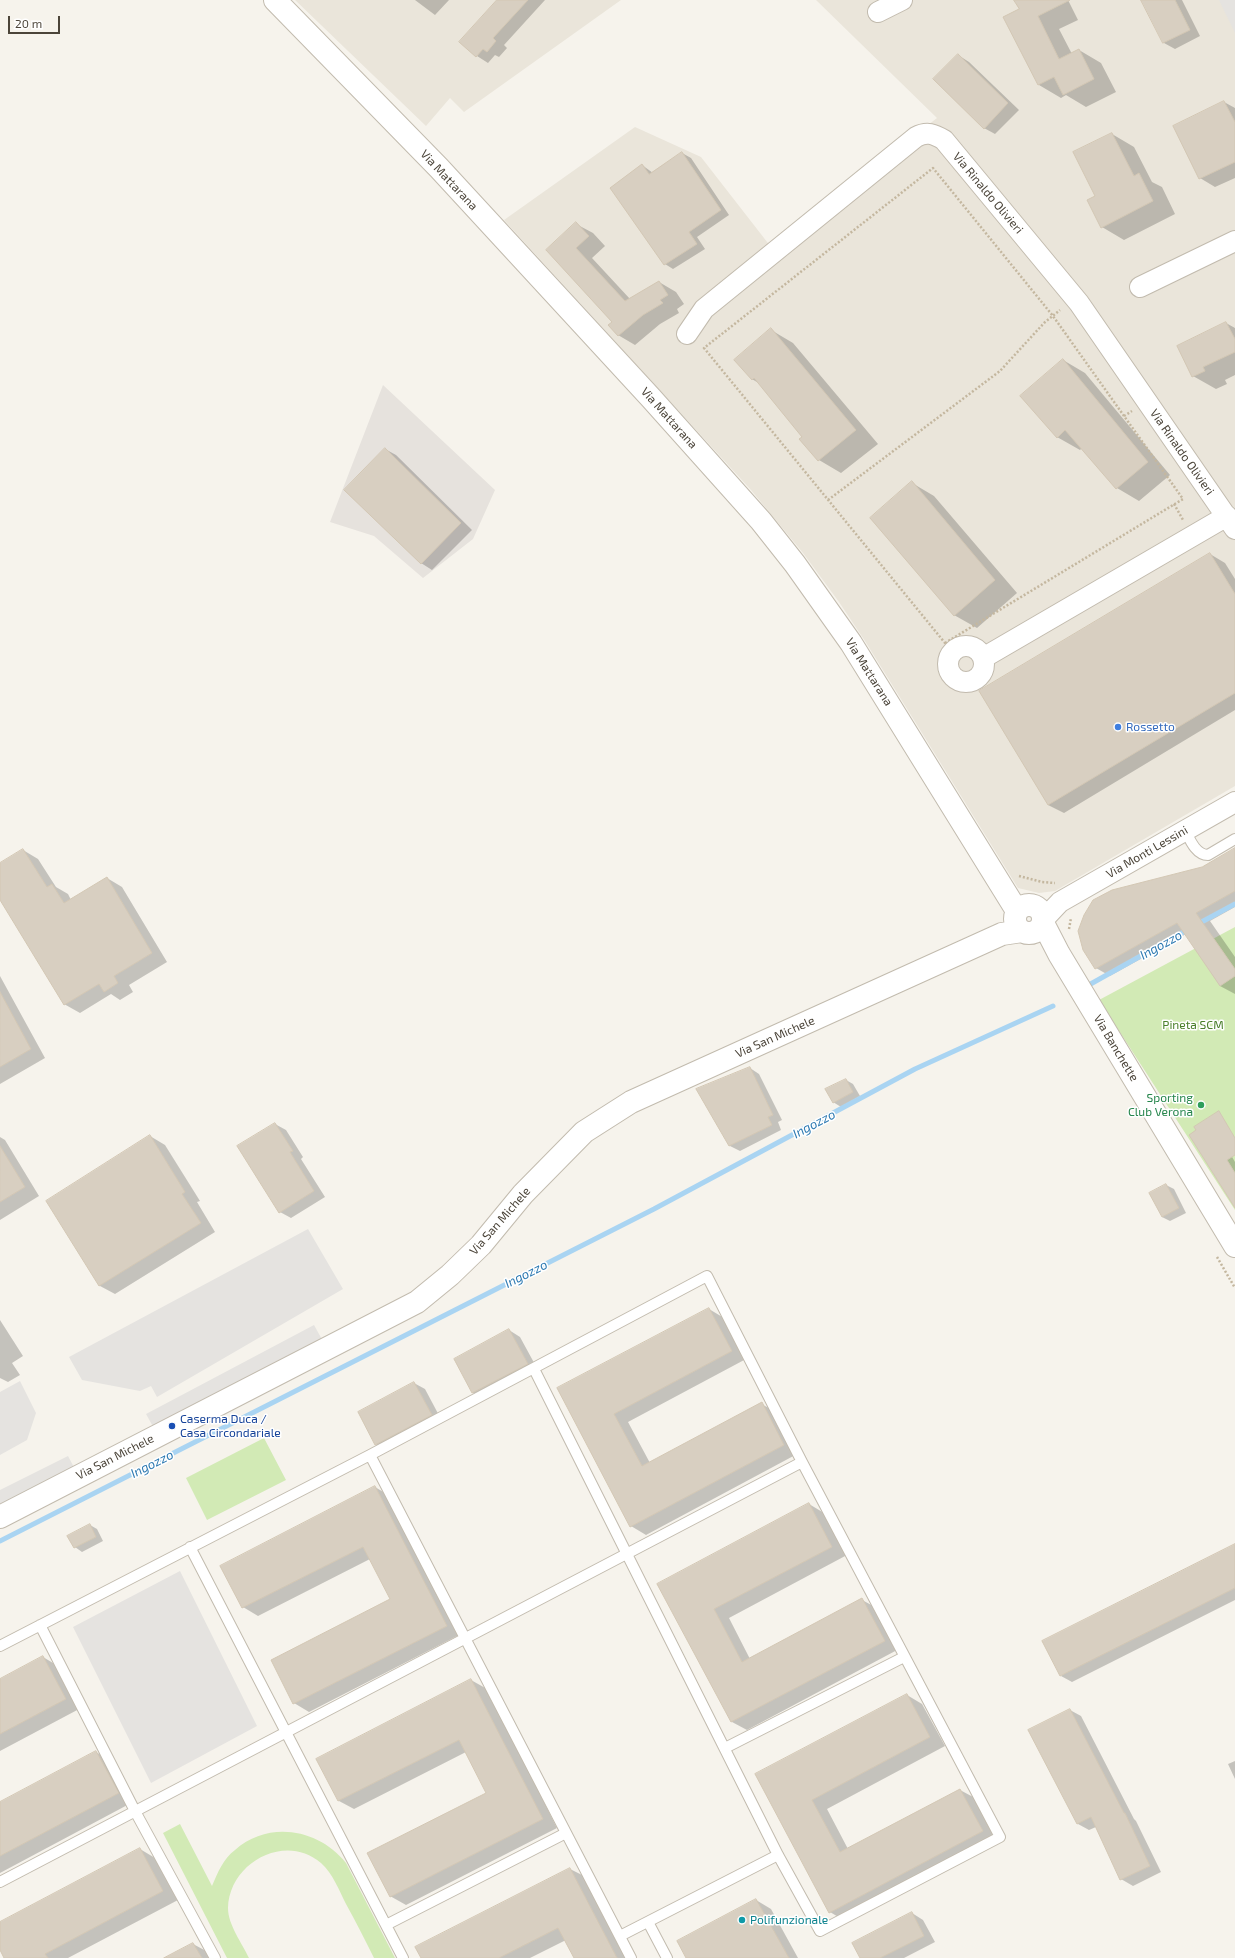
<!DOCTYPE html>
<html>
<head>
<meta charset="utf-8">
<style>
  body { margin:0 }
  #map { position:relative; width:1235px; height:1958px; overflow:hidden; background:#f6f3ec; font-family:"Exo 2",sans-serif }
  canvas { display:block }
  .scale { position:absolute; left:8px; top:16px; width:52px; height:18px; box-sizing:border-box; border:2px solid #4b4439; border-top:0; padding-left:5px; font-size:12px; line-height:14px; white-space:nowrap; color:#4b4439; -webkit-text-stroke:3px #fff; paint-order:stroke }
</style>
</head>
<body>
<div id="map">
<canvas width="1235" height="1958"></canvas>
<div class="scale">20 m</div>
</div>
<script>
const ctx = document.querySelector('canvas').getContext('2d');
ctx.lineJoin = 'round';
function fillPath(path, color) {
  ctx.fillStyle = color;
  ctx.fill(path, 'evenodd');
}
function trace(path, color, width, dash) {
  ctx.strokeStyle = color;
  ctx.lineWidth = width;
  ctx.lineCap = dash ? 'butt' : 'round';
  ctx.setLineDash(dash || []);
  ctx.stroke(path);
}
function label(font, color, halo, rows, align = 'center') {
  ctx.font = font + ' "Exo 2",sans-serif';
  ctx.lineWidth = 3;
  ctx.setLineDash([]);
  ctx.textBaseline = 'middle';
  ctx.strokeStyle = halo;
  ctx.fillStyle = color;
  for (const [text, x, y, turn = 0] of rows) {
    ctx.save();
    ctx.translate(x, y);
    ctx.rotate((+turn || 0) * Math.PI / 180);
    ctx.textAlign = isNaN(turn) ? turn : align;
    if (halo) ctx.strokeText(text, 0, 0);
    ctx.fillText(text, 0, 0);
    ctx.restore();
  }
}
const residential = new Path2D(`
  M295,0H621L464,112L450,98L426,126Z
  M816,0H1235V786L1055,891L1039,893L1018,888L865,641L839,602L803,553L751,490L504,220L635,127L701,157L771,247L937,118Z`);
const industrial = new Path2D(`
  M383,385L495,490L473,539L423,578L374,536L330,522Z`);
const green = new Path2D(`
  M1235,927V1210L1099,1000Z
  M264,1438L286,1480L207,1520L186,1478Z
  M180,1824L212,1886C218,1872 223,1859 235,1850C269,1820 319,1829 346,1863L395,1958H374C365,1940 356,1922 346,1904C339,1890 333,1874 321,1863C285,1832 229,1863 228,1908C228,1925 242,1943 249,1958H227L163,1833Z`);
const parking = new Path2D(`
  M1219,0H1235V33Z
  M308,1229L343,1289L157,1397L151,1386L140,1391L82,1380L69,1357Z
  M314,1325L324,1343L156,1432L146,1414Z
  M20,1381L36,1413L27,1440L0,1455V1392Z
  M68,1456L77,1473L0,1512V1490Z
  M180,1571L257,1726L151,1783L73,1627Z`);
const shadow = new Path2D(`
  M415,0H449L435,15Z
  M498,0H545L504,45L507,48L499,57L495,55L488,63L477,56Z
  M1016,0H1068L1078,20L1059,29L1072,54L1079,50L1101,63L1116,92L1086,107L1066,95L1061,98L1039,85L1020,9Z
  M1142,0H1182L1200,36L1175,49L1164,43Z
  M958,55L969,62L1019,110L995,134L984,128Z
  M1224,102L1235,108V178L1215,187L1200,178Z
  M1112,134L1134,147L1152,182L1162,187L1175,214L1124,240L1102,227L1096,196Z
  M682,153L691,158L729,215L697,237L705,249L673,269L665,264L642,165L653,173Z
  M576,224L593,233L605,246L592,258L630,299L659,282L676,292L684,304L677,309L679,313L660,324L635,345L618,335L613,322L547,250Z
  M1226,323L1235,328V375L1225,380L1227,384L1216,389L1193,376L1178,346Z
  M771,330L793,343L878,444L841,473L819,460L804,437L760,384L752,379Z
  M1063,360L1085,373L1170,475L1139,501L1117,488L1082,448L1080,450L1057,437Z
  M385,449L396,455L472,530L432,570L421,563Z
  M912,483L934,496L1017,593L977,628L954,615Z
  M1210,554L1225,563L1235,579V710L1064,813L1048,805Z
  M1235,849V907L1210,921L1235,957V994L1220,986L1186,934L1110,976L1096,968L1202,868Z
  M23,850L38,859L56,887L68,894L71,900L107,878L122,887L167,962L129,985L133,992L120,1000L111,994L80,1013L64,1004L0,898V864Z
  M0,976L45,1058L0,1084Z
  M750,1068L759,1074L782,1120L778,1122L781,1130L740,1151L730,1146L698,1089Z
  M846,1080L853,1084L860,1096L841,1107L833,1102Z
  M275,1124L286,1130L303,1157L301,1159L325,1197L291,1218L280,1212Z
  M1217,1131L1235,1162V1204Z
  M150,1136L165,1145L200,1201L197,1202L215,1232L115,1294L100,1286L47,1201Z
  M0,1137L5,1140L39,1196L0,1220Z
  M1166,1185L1174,1189L1186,1213L1170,1221L1162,1217Z
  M709,1309L724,1318L746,1359L628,1422L650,1463L761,1404L777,1412L799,1453L646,1535L631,1526L558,1389Z
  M0,1320L23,1356L12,1363L20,1375L8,1382L0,1378Z
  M509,1330L520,1337L538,1370L484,1399L473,1393L455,1359Z
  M414,1383L425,1389L442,1421L388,1451L376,1444Z
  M375,1487L390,1496L461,1634L309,1712L294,1703L392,1600L370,1559L258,1616L243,1607Z
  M809,1504L824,1513L847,1555L729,1618L750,1659L862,1600L877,1608L899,1649L747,1730L732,1722L658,1584Z
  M90,1525L97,1529L103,1541L82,1552L75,1547Z
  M1235,1549V1600L1072,1682L1061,1676Z
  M43,1657L58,1666L81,1708L0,1751V1680Z
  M471,1680L487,1689L557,1828L406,1905L390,1896L487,1793L466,1752L354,1809L339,1801L318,1759Z
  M907,1695L922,1704L945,1746L827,1809L848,1849L960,1790L975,1798L997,1840L845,1921L830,1912L756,1775Z
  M1070,1710L1081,1716L1134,1819L1136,1821L1161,1872L1133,1886L1121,1879L1096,1827L1089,1830L1078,1824L1030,1730Z
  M96,1752L111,1761L133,1802L0,1873V1803Z
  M1235,1761V1779L1228,1764Z
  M140,1849L155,1858L178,1900L68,1958H5L0,1948V1924Z
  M570,1869L586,1877L627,1958H575L566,1940L530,1958H422L417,1947Z
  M756,1900L771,1909L798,1958H687Z
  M912,1913L923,1920L935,1942L904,1958H861Z
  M193,1944L208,1952L211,1958H166Z`);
const stream = new Path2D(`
  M1196,925L1235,904
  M1087,986L1189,929
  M0,1541L654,1209L915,1069L1053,1006`);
const building = new Path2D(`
  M497,0H528L493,38L496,41L487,52L483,49L476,57L459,42Z
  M1014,0H1070L1038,16L1059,59L1079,49L1094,79L1063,95L1054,77L1038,85L1003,17L1019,9Z
  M1141,0H1175L1190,30L1163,43Z
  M958,54L1008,103L984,129L933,79Z
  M1224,101L1235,122V162L1199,179L1173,126Z
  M1112,133L1134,176L1139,173L1153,201L1101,228L1087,200L1095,196L1073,152Z
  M682,152L721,210L689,232L697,244L664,265L610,188L642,164L649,174Z
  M576,222L589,236L576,248L625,301L659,281L668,295L660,300L663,303L643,315L618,336L608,325L612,322L546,250Z
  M1226,322L1235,339V352L1203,367L1205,371L1192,377L1177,346Z
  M771,328L856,430L818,461L799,439L802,437L754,378L752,380L734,360Z
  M1063,359L1148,462L1116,489L1065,430L1057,438L1020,396Z
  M385,448L461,523L421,564L344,490Z
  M912,481L995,580L954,616L870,518Z
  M1210,553L1235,594V693L1048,805L979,691Z
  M1235,848V891L1196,913L1235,969V976L1220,986L1177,923L1095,969L1083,950L1078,931L1084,915L1093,900L1112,890L1202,867Z
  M23,849L47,887L52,884L64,903L107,877L152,953L114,976L118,983L104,992L99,984L64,1005L0,900V863Z
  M0,992L31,1049L0,1067Z
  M750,1067L773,1115L768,1117L772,1125L729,1146L696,1089Z
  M846,1079L853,1092L833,1103L825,1089Z
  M1219,1111L1235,1138V1155L1227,1160L1235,1173V1208L1189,1135L1196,1130L1194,1127Z
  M275,1123L293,1151L290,1152L314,1191L279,1213L237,1146Z
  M150,1135L185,1192L182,1194L201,1223L99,1286L46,1201Z
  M0,1146L25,1187L0,1202Z
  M1166,1184L1179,1208L1162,1217L1149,1193Z
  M709,1308L732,1351L614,1414L642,1466L762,1402L784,1445L630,1527L557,1388Z
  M509,1329L528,1364L472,1393L454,1359Z
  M414,1382L432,1415L375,1445L358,1412Z
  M375,1486L447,1626L293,1704L271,1660L390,1599L363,1547L242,1608L220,1566Z
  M809,1503L832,1547L714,1609L742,1662L862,1598L885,1641L731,1722L657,1584Z
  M90,1524L96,1537L74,1548L67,1536Z
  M1235,1544V1588L1060,1676L1042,1641Z
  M43,1656L66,1699L0,1734V1679Z
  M471,1679L543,1819L390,1897L367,1853L486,1793L459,1740L338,1801L316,1759Z
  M907,1694L930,1737L812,1800L840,1852L960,1789L983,1831L829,1913L755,1774Z
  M1070,1709L1124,1813H1125L1150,1866L1120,1880L1091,1817L1077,1824L1028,1730Z
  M96,1751L119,1793L0,1856V1802Z
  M140,1848L163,1891L45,1954L48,1958H4L0,1950V1922Z
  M570,1868L617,1958H574L558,1928L499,1958H421L415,1947Z
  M756,1899L789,1958H686L677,1941Z
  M912,1912L924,1936L880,1958H860L852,1943Z
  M193,1943L202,1958H164Z`);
const path = new Path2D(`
  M1124,416L1132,411
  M828,500L1000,371L1044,323L1060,310
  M1174,504L1183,520
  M945,643L1183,499L1053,316L933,168L704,348L945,643L952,652
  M1019,876L1042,882L1055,883
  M1069,929L1071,918
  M1217,1257L1235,1288`);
const service = new Path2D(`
  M1185,830C1190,840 1196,855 1208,855L1235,839
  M370,1455L631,1958
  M190,1547L403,1958
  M40,1625L136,1813L215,1958
  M0,1646L370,1455L707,1276L802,1462L1000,1837L820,1931L778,1855L534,1369
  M725,1748L904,1657
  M0,1882L802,1462
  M648,1922L667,1958
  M386,1925L566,1833
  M620,1936L778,1855`);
const minor = new Path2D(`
  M878,12L902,0
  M1140,287L1235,241
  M687,334L704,309L916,137C927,131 934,134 944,140L1079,303L1235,529
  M948 664a18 18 0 1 1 36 0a18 18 0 1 1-36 0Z
  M983,658L1227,516
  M1044,919L1060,902L1235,802`);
const tertiary = new Path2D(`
  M275,0L439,168L651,398L761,521L795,564L851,643L1017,911
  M1015 919a14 14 0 1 1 28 0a14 14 0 1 1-28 0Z
  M1043,923L1059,954L1235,1246
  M0,1517L417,1302L450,1275L481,1245L523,1194L584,1132L631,1102L1002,934L1022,931`);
const markers = [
  [1118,727,4,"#3f7fe0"],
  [1201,1105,4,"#2e9e5b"],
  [172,1426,4,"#1a4fb4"],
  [742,1920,4,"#0f9aa8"]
];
const streetNames = [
  ["Via Mattarana",449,180,47],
  ["Via Rinaldo Olivieri",988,193,50],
  ["Via Mattarana",669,418,48],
  ["Via Rinaldo Olivieri",1182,452,55],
  ["Via Mattarana",869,672,58],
  ["Via Monti Lessini",1147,852,-30],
  ["Via San Michele",775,1037,-24],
  ["Via Banchette",1116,1048,59],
  ["Via San Michele",500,1221,-49],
  ["Via San Michele",115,1457,-27]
];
const shopNames = [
  ["Rossetto",1126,727]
];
const parkNames = [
  ["Pineta SCM",1193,1025]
];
const leisureNames = [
  ["Sporting",1193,1098],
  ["Club Verona",1193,1112]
];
const transitNames = [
  ["Caserma Duca /",180,1419],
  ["Casa Circondariale",180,1433]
];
const cultureNames = [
  ["Polifunzionale",750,1920]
];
const waterNames = [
  ["Ingozzo",1161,945,-29],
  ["Ingozzo",814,1124,-28],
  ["Ingozzo",526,1274,-27],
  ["Ingozzo",152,1464,-27]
];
fillPath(residential, '#eae5da');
fillPath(industrial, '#e6e2dd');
fillPath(green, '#d2eab5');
fillPath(parking, '#e5e3e0');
fillPath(shadow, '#0003');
trace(stream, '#a9d4f2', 5);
fillPath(building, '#d8cfc1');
trace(building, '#d3c7b4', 1);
trace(service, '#c2bbae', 12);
trace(minor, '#c2bbae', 22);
trace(tertiary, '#c2bbae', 24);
trace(path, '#c4b79f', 2.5, [2, 2]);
trace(service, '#fff', 10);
trace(minor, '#fff', 20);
trace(tertiary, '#fff', 22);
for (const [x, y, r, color] of markers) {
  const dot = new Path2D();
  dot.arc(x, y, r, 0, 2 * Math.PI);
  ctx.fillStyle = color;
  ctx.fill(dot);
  trace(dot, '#fff', 1.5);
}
label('12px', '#4b4439', '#fff', streetNames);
label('12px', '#366cbe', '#fff', shopNames, 'left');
label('12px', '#4a7f2a', '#fff', parkNames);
label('12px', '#27864d', '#fff', leisureNames, 'right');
label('12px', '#164399', '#fff', transitNames, 'left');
label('12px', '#0d838f', '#fff', cultureNames, 'left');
label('italic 13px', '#2e7ab2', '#fff', waterNames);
</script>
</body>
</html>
